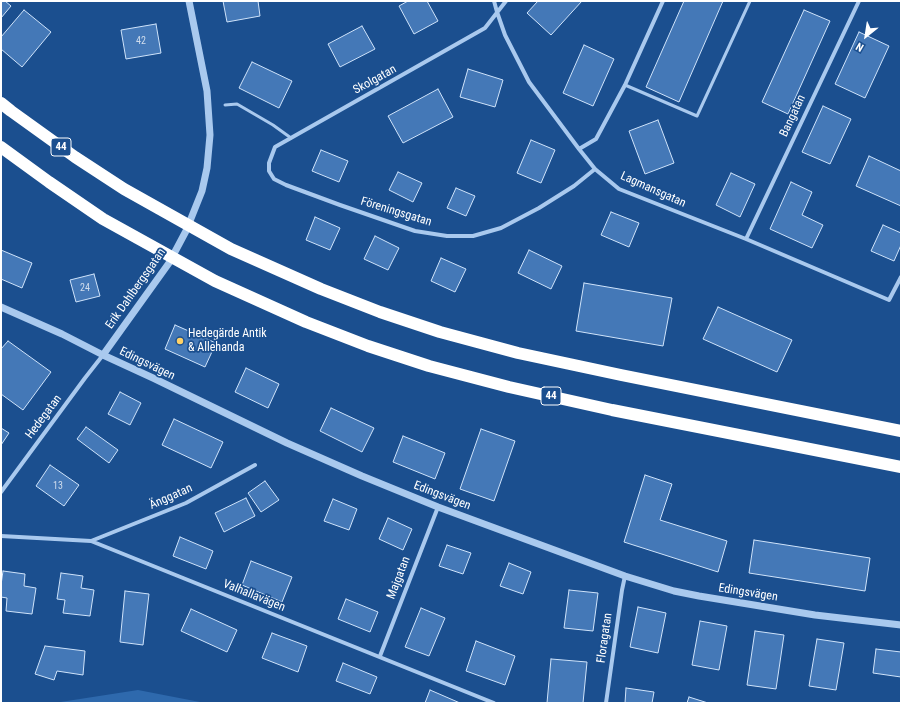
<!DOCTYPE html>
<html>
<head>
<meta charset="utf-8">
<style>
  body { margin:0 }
  #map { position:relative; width:902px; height:704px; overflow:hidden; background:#1b4f8f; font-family:"Roboto Condensed",sans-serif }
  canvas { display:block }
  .frame { position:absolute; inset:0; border:2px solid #fff; pointer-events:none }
  .north { position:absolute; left:846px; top:16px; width:40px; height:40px; -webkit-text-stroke:3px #1b4f8f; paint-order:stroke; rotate:210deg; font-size:11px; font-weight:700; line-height:16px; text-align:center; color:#fff }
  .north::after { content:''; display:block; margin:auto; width:14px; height:18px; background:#fff; clip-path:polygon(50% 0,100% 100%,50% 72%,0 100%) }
</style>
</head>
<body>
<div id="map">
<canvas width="902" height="704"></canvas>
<div class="frame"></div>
<div class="north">N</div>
</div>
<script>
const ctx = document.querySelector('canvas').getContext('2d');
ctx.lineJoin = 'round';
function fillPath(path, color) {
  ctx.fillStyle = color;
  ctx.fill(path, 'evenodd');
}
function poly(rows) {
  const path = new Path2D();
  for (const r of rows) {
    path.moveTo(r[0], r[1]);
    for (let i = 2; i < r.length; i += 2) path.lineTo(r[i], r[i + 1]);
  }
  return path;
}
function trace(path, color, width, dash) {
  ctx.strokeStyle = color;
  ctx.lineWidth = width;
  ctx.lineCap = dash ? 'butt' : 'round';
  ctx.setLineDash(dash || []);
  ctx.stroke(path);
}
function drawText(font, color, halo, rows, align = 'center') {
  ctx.font = font + ' "Roboto Condensed",sans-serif';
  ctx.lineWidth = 3.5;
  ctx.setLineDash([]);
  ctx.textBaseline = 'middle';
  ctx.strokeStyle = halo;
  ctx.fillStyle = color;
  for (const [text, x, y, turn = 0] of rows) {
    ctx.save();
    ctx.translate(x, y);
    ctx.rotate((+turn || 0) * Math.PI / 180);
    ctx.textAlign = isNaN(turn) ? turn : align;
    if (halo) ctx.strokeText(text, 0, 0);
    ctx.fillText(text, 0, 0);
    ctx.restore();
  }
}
fillPath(poly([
  [138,690,205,703,54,703]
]), '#2e69ad');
const building = poly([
  [1,1,5,1,11,6,1,18,1,1],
  [223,1,258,1,260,16,227,22,223,1],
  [408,1,427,1,438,21,414,34,399,6,408,1],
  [538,1,582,1,551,35,527,13,538,1],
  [684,1,723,1,679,102,646,87,684,1],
  [24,10,51,32,22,67,1,49,1,37,24,10],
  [804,10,830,21,788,114,762,102,804,10],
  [156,24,161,53,126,59,121,30,156,24],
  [362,26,375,49,340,67,328,44,362,26],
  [859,32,889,46,865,98,835,84,859,32],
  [584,45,614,59,593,106,563,93,584,45],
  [252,62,292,81,279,108,239,88,252,62],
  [468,69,503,80,495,107,460,97,468,69],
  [438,89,453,117,403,143,388,116,438,89],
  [823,106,851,119,830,164,802,152,823,106],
  [658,120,674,163,645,174,629,131,658,120],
  [531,140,555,150,541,183,517,173,531,140],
  [321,150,348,161,339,182,312,171,321,150],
  [869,156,901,171,901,206,856,186,869,156],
  [398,172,422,183,413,202,389,190,398,172],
  [731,173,755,184,740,217,716,205,731,173],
  [791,182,812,192,802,215,823,225,812,248,770,229,791,182],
  [456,188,475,196,466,216,447,208,456,188],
  [611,212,639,223,629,247,601,235,611,212],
  [315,217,340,228,330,250,306,240,315,217],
  [883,225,901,233,901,245,894,261,871,251,883,225],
  [375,236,399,248,388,270,364,259,375,236],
  [1,250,32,263,22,288,1,279,1,250],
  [529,250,562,266,551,289,518,273,529,250],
  [441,258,466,269,455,292,431,281,441,258],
  [94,274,100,296,76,302,70,280,94,274],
  [584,283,672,298,663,346,576,331,584,283],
  [718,307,792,340,777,372,703,339,718,307],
  [175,325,216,343,205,367,165,349,175,325],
  [8,341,51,372,23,410,1,394,1,349,8,341],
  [246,368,279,384,268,408,235,392,246,368],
  [120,392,141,403,130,425,108,414,120,392],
  [331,408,374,428,362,452,320,431,331,408],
  [174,419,223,442,211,468,162,445,174,419],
  [86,427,118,450,109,463,77,439,86,427],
  [1,428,9,433,1,445,1,428],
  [481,429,515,441,494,501,460,489,481,429],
  [403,436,445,453,435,479,393,462,403,436],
  [50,465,79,485,64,506,36,486,50,465],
  [645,475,672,484,660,520,727,541,718,572,624,542,645,475],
  [265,481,279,500,261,512,248,493,265,481],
  [246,498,255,516,224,532,215,513,246,498],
  [333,499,357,509,349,530,324,521,333,499],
  [388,518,412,529,403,550,379,539,388,518],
  [180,537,213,551,206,569,173,556,180,537],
  [754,540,870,558,865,591,749,573,754,540],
  [447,545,471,553,463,574,439,566,447,545],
  [251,561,292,577,282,602,242,585,251,561],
  [509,563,531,572,523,594,500,586,509,563],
  [3,571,25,574,24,586,36,588,32,614,6,611,7,598,1,597,1,585,3,571],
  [61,573,83,576,81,588,94,590,90,616,63,613,65,600,57,599,61,573],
  [569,590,598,593,593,631,564,628,569,590],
  [125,591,149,594,143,645,120,642,125,591],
  [346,599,378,612,370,632,338,619,346,599],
  [638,607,666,613,658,653,630,647,638,607],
  [421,608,445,618,429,656,405,647,421,608],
  [191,609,237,630,227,652,181,631,191,609],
  [700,621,727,626,719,670,692,665,700,621],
  [755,631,784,635,776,689,747,685,755,631],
  [272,633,307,646,298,672,262,658,272,633],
  [817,639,844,643,836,690,809,686,817,639],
  [476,641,515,656,505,685,466,671,476,641],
  [45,646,85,651,83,675,57,671,54,680,35,674,45,646],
  [876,649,901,652,901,677,873,673,876,649],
  [551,659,587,662,583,703,547,703,551,659],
  [343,663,377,677,370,694,336,681,343,663],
  [626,688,654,692,652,703,625,703,626,688],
  [430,690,460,703,425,703,430,690],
  [689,697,708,703,687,703,689,697]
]);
fillPath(building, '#4478b7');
trace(building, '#cfe3fa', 1);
trace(poly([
  [625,85,697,116,750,1],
  [225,105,237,104,273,125,291,138]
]), '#a9c9ee', 3);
trace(poly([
  [494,1,497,12,505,35,529,82,579,149,595,169,619,189,746,239,889,300,901,277],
  [506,1,485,28,275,147,269,163,269,171,274,179,286,185,340,205,415,231,447,236,473,236,501,228,539,208,574,186,595,169],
  [579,149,596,139,625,85,663,1],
  [746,239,859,1],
  [1,492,85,378,103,355],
  [1,536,91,541,494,703],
  [91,541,186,503,255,465],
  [380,656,438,507],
  [606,703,622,590,625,576]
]), '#a9c9ee', 4);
trace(poly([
  [1,307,62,334,103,355,153,378,287,443,362,476,438,507,625,576,674,591,699,596,815,615,901,625],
  [103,355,169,263,186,231,202,191,207,168,210,135,207,91,189,1]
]), '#a9c9ee', 7);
trace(poly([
  [1,103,11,111,75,157,124,189,231,249,321,289,380,312,440,332,518,353,621,375,901,431],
  [1,147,49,182,103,219,215,281,306,322,368,346,429,366,509,387,612,410,901,467]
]), '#fff', 12);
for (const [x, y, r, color] of [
  [180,341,4,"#ffd166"]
]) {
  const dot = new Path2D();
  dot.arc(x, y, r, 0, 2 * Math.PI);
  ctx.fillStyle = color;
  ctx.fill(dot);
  trace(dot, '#1b4f8f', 1.5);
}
drawText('10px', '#d0dded', null, [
  ["42",141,41],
  ["24",85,288],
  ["13",58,486]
]);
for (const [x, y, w] of [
  [61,147,20],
  [551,396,20]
]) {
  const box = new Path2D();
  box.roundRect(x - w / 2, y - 9, w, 18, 3);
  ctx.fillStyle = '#1b4f8f';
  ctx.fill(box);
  trace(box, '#fff', 1);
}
drawText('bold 11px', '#fff', null, [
  ["44",61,147],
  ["44",551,396]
]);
drawText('12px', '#fff', '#1b4f8f', [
  ["Skolgatan",375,80,-29],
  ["Bangatan",793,116,-65],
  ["Lagmansgatan",653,190,24],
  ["Föreningsgatan",396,212,17],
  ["Erik Dahlbergsgatan",136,289,-55],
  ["Edingsvägen",147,364,26],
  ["Hedegatan",44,417,-53],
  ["Edingsvägen",442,496,21],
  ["Änggatan",171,497,-24],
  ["Majgatan",399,578,-69],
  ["Edingsvägen",748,593,9],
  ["Valhallavägen",254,596,22],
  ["Floragatan",605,638,-82]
]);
drawText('12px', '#fff', '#1b4f8f', [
  ["Hedegärde Antik",188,334],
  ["& Allehanda",188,348]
], 'left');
</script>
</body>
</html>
